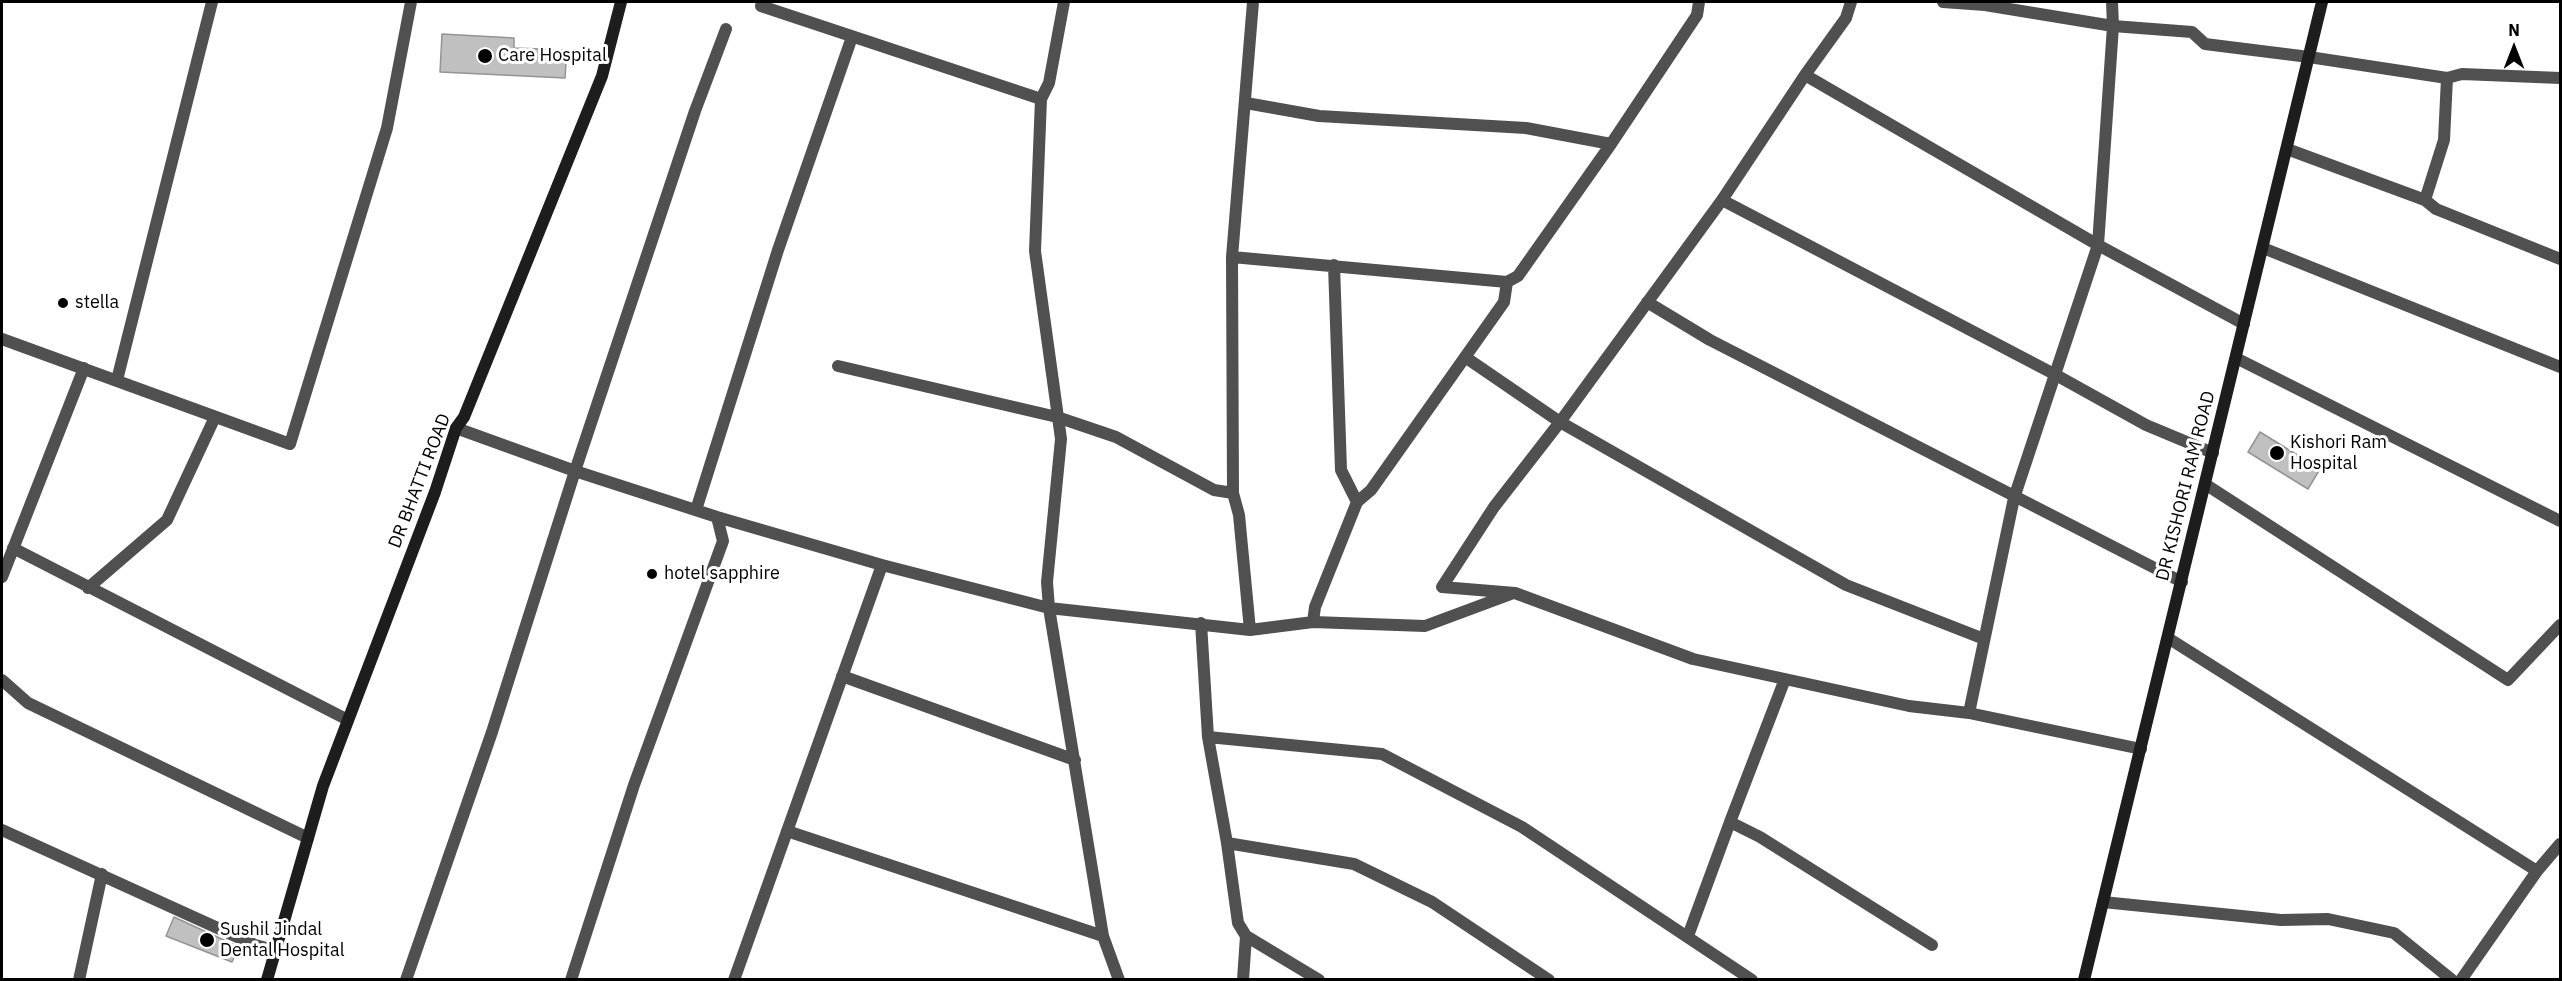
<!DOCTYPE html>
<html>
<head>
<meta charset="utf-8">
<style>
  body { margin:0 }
  #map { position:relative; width:2562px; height:981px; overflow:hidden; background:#fff; font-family:"IBM Plex Sans",sans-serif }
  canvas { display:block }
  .frame { position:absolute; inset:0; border:3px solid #000; pointer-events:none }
  .north { position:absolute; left:2484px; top:18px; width:60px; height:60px; -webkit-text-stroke:4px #fff; paint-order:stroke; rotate:0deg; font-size:16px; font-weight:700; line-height:24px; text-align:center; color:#000 }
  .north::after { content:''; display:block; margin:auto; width:21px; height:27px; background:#000; clip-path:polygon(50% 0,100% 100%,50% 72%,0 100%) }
</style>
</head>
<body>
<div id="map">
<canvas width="2562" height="981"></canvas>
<div class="frame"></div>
<div class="north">N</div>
</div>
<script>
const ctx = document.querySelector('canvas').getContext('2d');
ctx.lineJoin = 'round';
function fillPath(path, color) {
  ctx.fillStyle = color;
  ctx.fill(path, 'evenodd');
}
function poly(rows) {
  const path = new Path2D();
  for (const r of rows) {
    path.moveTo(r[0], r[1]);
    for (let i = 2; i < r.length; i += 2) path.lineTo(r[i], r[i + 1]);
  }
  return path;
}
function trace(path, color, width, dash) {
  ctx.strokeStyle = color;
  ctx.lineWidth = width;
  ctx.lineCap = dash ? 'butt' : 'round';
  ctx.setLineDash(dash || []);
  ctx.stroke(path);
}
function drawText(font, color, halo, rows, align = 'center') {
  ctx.font = font + ' "IBM Plex Sans",sans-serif';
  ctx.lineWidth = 6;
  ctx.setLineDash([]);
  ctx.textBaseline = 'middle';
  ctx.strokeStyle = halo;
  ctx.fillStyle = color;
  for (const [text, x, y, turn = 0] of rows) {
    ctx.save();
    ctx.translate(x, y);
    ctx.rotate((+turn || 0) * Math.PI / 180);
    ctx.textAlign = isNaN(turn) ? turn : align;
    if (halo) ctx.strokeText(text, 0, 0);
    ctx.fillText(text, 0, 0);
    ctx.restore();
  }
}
const building = poly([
  [442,34,514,38,514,48,567,50,565,78,440,72,442,34],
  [2260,432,2320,469,2308,489,2248,452,2260,432],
  [174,917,239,947,232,962,166,936,174,917]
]);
fillPath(building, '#c0c0c0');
trace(building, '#949494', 1.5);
trace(poly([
  [762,2,761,6,1041,99],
  [1064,2,1049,83,1041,99,1035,251,1061,439,1047,582,1049,608,1103,936,1119,980],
  [1851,2,1846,18,1805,75,2098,245,2244,324],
  [1943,2,1985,5,2113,26,2192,32,2205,44,2309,57,2447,78,2462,74,2560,78],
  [1805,75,1722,200,1560,422,1494,507,1442,587,1515,593,1693,659,1909,706,1969,713,2141,749],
  [1246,103,1319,116,1526,128,1611,144],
  [2287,149,2425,200,2436,209,2560,259],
  [1722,200,2056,375,2146,425,2213,453],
  [2425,200,2444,140,2447,78],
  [2263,248,2560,367],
  [1232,257,1507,282,1518,276,1611,144,1697,15,1699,2],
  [1334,265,1341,470,1357,502],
  [1647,302,1710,340,2182,582],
  [2,339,290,444,387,128,411,2],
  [1465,357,1560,422,1846,585,1984,639],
  [2236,358,2560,521],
  [838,366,1057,417,1116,437,1214,490,1233,493],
  [117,380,212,2],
  [456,428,575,471,717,517,882,565,1049,608,1250,630,1313,622,1425,626,1511,594],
  [2205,484,2508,680,2560,625],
  [696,510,778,250,852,37],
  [13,548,348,720],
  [2,577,84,368],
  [88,588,167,520,215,417],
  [1313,622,1315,607,1357,502,1371,490,1504,302,1507,282],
  [1201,623,1208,737,1227,843,1238,923,1246,936,1319,980],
  [1250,630,1239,515,1233,493,1232,257,1253,2],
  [2168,638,2537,871],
  [842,676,1075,760],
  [2,680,28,703,308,838],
  [1969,713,2014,498,2098,245,2113,26,2112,2],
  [1208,737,1382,754,1522,827,1752,980],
  [1730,822,1785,679],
  [2,830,255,945,275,950],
  [787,831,1103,936],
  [1227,843,1354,864,1432,902,1549,980],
  [2103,902,2281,920,2328,919,2394,933,2452,980],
  [1688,936,1730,822,1760,837,1932,945],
  [79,980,102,874],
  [406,980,492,732,575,471,695,111,726,29],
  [571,980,634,785,723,541,717,517],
  [734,980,882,565],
  [1243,980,1246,936],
  [2461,980,2537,871,2560,844]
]), '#505050', 12);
trace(poly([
  [267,980,323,786,435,492,456,428,464,417,602,76,621,2],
  [2084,980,2322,2]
]), '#1d1d1d', 12);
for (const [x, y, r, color] of [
  [485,56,8,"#000"],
  [63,303,6,"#000"],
  [2277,453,8,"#000"],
  [652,574,6,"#000"],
  [207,940,8,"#000"]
]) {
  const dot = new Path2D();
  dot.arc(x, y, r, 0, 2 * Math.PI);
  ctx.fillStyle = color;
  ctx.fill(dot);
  trace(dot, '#fff', 2);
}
drawText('18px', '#000', '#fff', [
  ["Care Hospital",498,56],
  ["stella",75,303],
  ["Kishori Ram",2290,443],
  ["Hospital",2290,464],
  ["hotel sapphire",664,574],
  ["Sushil Jindal",220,930],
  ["Dental Hospital",220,951]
], 'left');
drawText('18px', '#000', '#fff', [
  ["DR BHATTI ROAD",420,481,-69],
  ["DR KISHORI RAM ROAD",2186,486,-76]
]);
</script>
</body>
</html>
